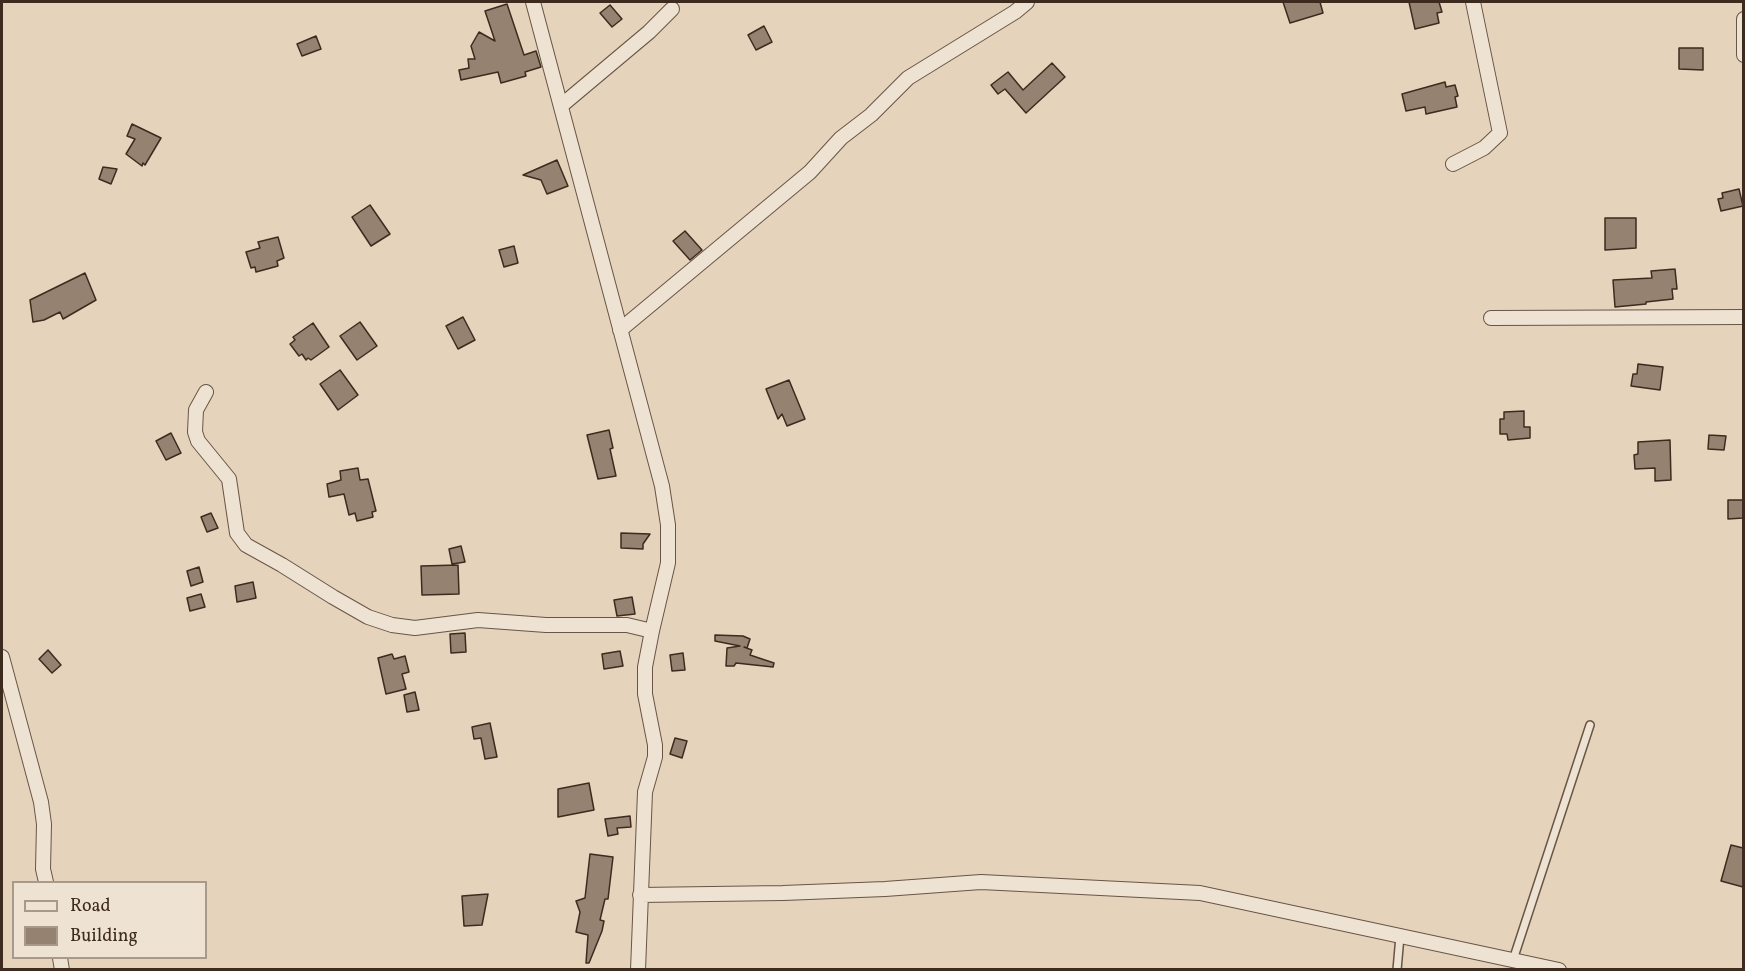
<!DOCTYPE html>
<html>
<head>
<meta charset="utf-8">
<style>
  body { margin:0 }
  #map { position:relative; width:1745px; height:971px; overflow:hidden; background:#e5d3bb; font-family:Vollkorn,serif }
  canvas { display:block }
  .frame { position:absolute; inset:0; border:3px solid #3e2b1f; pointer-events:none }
  .legend { position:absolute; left:12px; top:881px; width:195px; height:78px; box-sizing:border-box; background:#eee2d3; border:2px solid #a8998b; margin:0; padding:8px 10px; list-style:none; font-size:18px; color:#3e2b1f }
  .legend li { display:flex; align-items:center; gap:12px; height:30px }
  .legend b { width:30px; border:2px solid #a8998b }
</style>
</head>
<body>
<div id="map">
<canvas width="1745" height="971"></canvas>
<div class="frame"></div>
<ul class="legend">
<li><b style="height:8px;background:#eee2d3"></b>Road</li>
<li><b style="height:16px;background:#958270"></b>Building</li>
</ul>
</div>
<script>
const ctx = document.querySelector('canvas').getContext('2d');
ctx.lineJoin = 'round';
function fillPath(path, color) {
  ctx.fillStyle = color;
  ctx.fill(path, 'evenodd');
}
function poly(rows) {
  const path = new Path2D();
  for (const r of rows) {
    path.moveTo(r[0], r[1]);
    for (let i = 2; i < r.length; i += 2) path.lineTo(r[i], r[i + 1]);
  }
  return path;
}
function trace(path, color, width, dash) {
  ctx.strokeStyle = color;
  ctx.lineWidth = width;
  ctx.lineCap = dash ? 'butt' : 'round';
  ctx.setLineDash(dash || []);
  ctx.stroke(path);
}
const building = poly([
  [1283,2,1320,2,1323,13,1290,23,1283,2],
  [1409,2,1439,2,1442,12,1437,13,1439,23,1415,29,1409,2],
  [507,4,524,55,536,51,541,67,525,72,526,76,501,83,498,72,461,80,459,70,469,68,468,59,475,59,471,46,479,32,495,41,485,11,507,4],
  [610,5,622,19,612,27,600,13,610,5],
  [764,26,772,42,756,50,748,35,764,26],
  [316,36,321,49,302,56,297,44,316,36],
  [1679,48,1703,48,1703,70,1679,69,1679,48],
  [1052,63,1065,77,1026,113,1005,89,998,94,991,85,1008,72,1023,90,1052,63],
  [1445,82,1446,87,1455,85,1458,96,1455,97,1457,107,1426,114,1425,107,1406,111,1402,94,1445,82],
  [132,124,161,138,145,165,143,163,142,166,126,154,135,139,127,136,132,124],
  [557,160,568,186,547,194,541,180,523,175,557,160],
  [103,167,117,169,111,184,99,179,103,167],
  [1739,189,1743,206,1721,211,1718,199,1723,198,1722,193,1739,189],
  [370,205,390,234,371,246,352,217,370,205],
  [1605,218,1636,218,1636,248,1605,250,1605,218],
  [685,231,702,250,690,260,673,241,685,231],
  [278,237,284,258,277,261,278,266,256,272,255,267,251,268,246,252,260,248,258,242,278,237],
  [514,246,518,263,504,267,499,250,514,246],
  [1675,269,1677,289,1672,289,1673,299,1646,302,1646,304,1615,307,1613,280,1652,278,1651,271,1675,269],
  [85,273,96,300,63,319,60,312,44,320,33,322,30,300,85,273],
  [463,317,475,340,458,349,446,326,463,317],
  [360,322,377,346,357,360,340,336,360,322],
  [313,323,329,347,311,360,308,358,306,360,302,354,299,356,290,344,295,340,293,337,313,323],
  [1638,364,1663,367,1660,390,1631,386,1633,374,1637,374,1638,364],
  [340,370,358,395,338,410,320,384,340,370],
  [789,380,805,419,787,426,782,414,778,419,766,389,789,380],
  [1524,411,1524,427,1530,427,1530,438,1508,440,1507,434,1500,434,1500,419,1504,419,1504,412,1524,411],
  [609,430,613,448,610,449,616,476,598,479,587,435,609,430],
  [171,433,181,453,166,460,156,441,171,433],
  [1709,435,1726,436,1724,450,1708,449,1709,435],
  [1670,440,1671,480,1655,481,1655,468,1635,469,1634,455,1638,454,1638,442,1670,440],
  [358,468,360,480,368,479,376,511,372,512,373,517,357,521,355,513,349,515,344,494,329,497,327,484,341,480,340,471,358,468],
  [1728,500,1743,500,1743,518,1728,519,1728,500],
  [211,513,218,528,207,532,201,517,211,513],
  [621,533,650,534,643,544,643,549,621,548,621,533],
  [461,546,465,562,452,564,449,549,461,546],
  [458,565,459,594,422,595,421,566,458,565],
  [199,567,203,582,191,586,187,571,199,567],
  [253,582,256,598,237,602,235,586,253,582],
  [201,594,205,607,190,611,187,598,201,594],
  [632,597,635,614,617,616,614,600,632,597],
  [465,633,466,652,451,653,450,634,465,633],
  [715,635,743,636,750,639,747,648,744,647,752,650,750,655,774,663,773,667,736,663,734,666,726,666,727,648,740,646,715,641,715,635],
  [48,650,61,665,52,673,39,659,48,650],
  [620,651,623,666,604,669,602,654,620,651],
  [683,653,685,670,672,671,670,655,683,653],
  [392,654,394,659,405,656,409,672,402,674,406,689,386,694,378,658,392,654],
  [415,692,419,710,407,712,404,695,415,692],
  [490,723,497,757,485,759,481,738,474,739,472,727,490,723],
  [675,738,687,741,682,758,670,754,675,738],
  [589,783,594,810,558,817,558,789,589,783],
  [630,816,631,827,617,828,618,834,608,836,605,819,630,816],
  [1731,845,1743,848,1743,887,1721,881,1731,845],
  [590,854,613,857,608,899,605,899,600,920,604,921,602,931,589,963,586,963,588,935,576,932,580,912,576,901,585,898,590,854],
  [488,894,482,925,464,926,462,896,488,894]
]);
fillPath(building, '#958270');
trace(building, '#3e2b1f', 1.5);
const service = poly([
  [1513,960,1590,725],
  [1397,970,1400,936]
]);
const minor = poly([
  [533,2,662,486,668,525,668,563,652,631,645,667,645,694,655,745,655,757,645,792,638,970],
  [1744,19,1744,55],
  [562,105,649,32,672,9],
  [1453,164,1484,148,1500,133,1473,2],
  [1491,318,1744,317],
  [620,330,810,172,841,138,871,115,908,78,1015,12,1027,2],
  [206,392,196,410,195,432,198,441,229,479,237,533,246,545,282,565,333,597,368,617,392,625,415,628,478,620,546,625,627,625,652,631],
  [2,657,41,802,44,824,43,869,46,882],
  [640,895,783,893,885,889,981,882,1200,893,1559,970],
  [60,958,62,970]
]);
trace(service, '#685546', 10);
trace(minor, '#685546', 16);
trace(service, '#eee2d3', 7);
trace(minor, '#eee2d3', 14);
</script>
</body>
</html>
